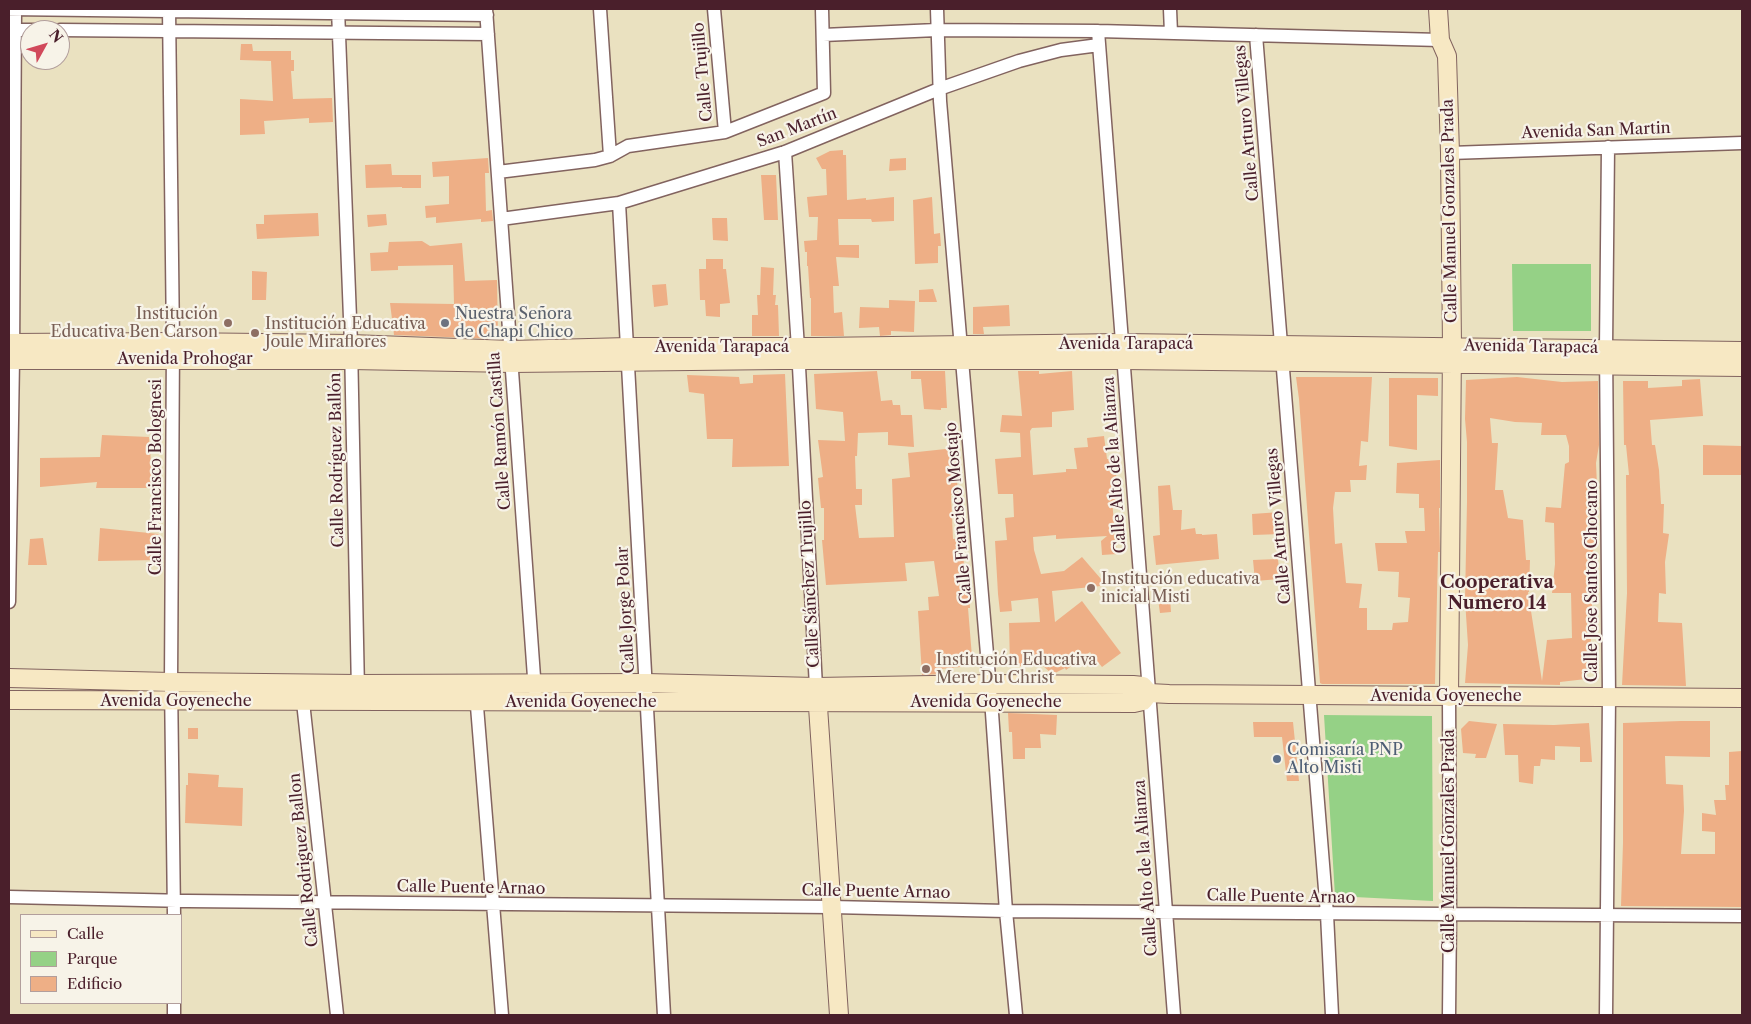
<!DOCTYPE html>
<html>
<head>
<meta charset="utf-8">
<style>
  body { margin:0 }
  #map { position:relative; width:1751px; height:1024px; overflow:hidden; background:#eae1c0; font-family:"Libre Caslon Text",serif }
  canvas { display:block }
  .frame { position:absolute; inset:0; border:10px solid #4a1f2b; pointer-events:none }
  .legend { position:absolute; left:20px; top:914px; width:162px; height:90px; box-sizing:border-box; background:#f7f3e8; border:1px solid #b29e9c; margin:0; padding:6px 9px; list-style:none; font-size:15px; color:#4a1f2b }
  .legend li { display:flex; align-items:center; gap:10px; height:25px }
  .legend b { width:25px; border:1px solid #b29e9c }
  .north { position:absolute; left:20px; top:20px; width:50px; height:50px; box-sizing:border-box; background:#f7f3e8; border:1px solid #b29e9c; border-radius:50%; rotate:51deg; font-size:14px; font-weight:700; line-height:20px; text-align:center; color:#4a1f2b }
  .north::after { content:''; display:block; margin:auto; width:18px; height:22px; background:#d1495b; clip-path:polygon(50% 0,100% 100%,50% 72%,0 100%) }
</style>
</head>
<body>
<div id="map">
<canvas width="1751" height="1024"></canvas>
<div class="frame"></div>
<ul class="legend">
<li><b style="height:6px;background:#f7e8c3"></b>Calle</li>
<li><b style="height:14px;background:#95d186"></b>Parque</li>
<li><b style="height:14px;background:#eeaf86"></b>Edificio</li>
</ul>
<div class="north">N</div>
</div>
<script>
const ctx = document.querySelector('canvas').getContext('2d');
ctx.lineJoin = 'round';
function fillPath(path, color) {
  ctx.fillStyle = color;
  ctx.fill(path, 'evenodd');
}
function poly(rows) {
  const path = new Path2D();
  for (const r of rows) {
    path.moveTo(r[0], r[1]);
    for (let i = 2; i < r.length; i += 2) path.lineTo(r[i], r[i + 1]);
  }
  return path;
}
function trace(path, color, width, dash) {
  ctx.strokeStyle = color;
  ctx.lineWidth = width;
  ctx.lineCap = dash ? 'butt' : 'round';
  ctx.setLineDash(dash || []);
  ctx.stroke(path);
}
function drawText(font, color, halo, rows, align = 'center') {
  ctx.font = font + ' "Libre Caslon Text",serif';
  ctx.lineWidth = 4.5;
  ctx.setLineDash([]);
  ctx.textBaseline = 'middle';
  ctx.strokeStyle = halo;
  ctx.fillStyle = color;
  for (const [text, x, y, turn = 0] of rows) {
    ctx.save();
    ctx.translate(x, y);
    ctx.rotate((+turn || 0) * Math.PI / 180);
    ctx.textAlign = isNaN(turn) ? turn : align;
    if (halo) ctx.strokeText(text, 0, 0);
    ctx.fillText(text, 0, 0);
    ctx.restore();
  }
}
fillPath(poly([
  [1512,264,1591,264,1591,331,1513,331],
  [1324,715,1432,716,1433,901,1335,896]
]), '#95d186');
fillPath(poly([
  [241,44,252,44,253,51,291,51,291,60,294,60,294,71,291,71,293,99,332,98,333,122,309,123,309,118,264,121,265,134,240,135,240,99,273,101,271,61,240,60],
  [843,150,843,155,846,155,847,200,866,198,866,200,894,197,894,221,872,222,871,219,838,219,839,245,859,245,859,258,836,257,839,286,833,286,834,313,842,312,844,336,811,336,811,298,810,298,808,266,807,266,807,252,805,252,804,241,817,240,818,217,809,217,807,197,827,195,826,169,822,169,816,158,830,151],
  [488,158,489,173,485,173,486,211,492,210,493,221,481,222,481,219,436,223,436,217,426,218,425,206,449,204,449,176,433,177,432,162],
  [906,158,906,170,889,171,890,159],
  [391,164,392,175,421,175,421,188,402,188,402,187,366,188,365,165],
  [761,175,776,175,778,220,764,220],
  [932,197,934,234,940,233,941,246,938,246,938,263,915,264,913,200],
  [318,213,319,236,257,239,256,224,264,224,264,215],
  [386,214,387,225,368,227,367,215],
  [712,218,727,218,728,241,713,240],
  [422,241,430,246,462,243,465,281,497,280,498,339,394,335,390,303,454,304,453,265,398,266,398,270,371,271,370,253,388,252,389,242],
  [706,259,723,259,723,269,726,269,730,303,720,304,720,317,706,316,705,300,700,300,699,269,706,269],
  [761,267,774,268,773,295,776,295,775,305,778,305,779,336,752,336,752,315,758,315,757,295,760,295],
  [252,271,267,272,266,300,252,300],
  [666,284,668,305,654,307,652,285],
  [933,289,937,302,919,302,919,290],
  [889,300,915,301,914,332,891,331,891,335,880,336,879,327,859,328,860,307,889,308],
  [1009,305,1010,326,983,327,984,334,973,334,973,307],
  [877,371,881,401,892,400,893,405,900,405,901,415,912,415,914,447,888,445,888,432,858,433,857,456,855,456,856,489,862,489,862,505,855,505,859,538,894,537,892,479,910,477,908,453,955,448,958,495,951,495,953,539,962,538,965,579,969,593,970,608,968,608,972,657,970,658,971,666,940,669,941,674,922,675,918,611,929,610,928,597,939,596,934,561,905,563,907,581,826,585,822,540,824,540,824,508,821,508,818,478,823,477,818,440,845,441,843,412,816,409,814,374],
  [911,371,945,371,947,408,941,408,941,410,924,409,921,379,911,379],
  [1018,371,1039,371,1039,374,1072,371,1074,410,1052,412,1052,427,1032,428,1030,431,1033,475,1066,472,1066,469,1077,469,1074,448,1088,447,1087,438,1104,436,1107,459,1110,459,1111,472,1116,472,1118,501,1112,501,1117,554,1102,555,1101,541,1107,536,1056,539,1056,535,1033,537,1034,550,1041,574,1064,571,1082,557,1101,579,1101,586,1052,591,1055,622,1082,601,1121,653,1102,667,1090,652,1066,670,1065,668,1055,673,1050,672,1043,666,1010,666,1009,623,1040,622,1038,598,1011,601,1012,611,1000,612,998,594,995,541,1007,540,1005,518,1014,517,1013,494,998,494,995,459,1021,457,1020,433,1000,432,1002,415,1022,416],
  [785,374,789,466,732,467,733,439,707,439,704,394,689,392,687,375,739,377,740,384,753,383,753,375],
  [1296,377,1372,377,1368,442,1361,441,1359,466,1367,465,1366,480,1350,480,1351,492,1335,492,1333,508,1335,544,1342,543,1346,583,1362,584,1359,608,1367,608,1367,630,1392,630,1393,623,1408,622,1410,598,1398,597,1399,572,1378,571,1375,543,1407,543,1405,531,1425,531,1424,508,1419,508,1419,494,1396,493,1397,463,1440,460,1440,508,1439,508,1440,552,1438,552,1435,684,1322,684,1320,683,1299,399],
  [1517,377,1562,382,1598,381,1599,445,1596,463,1598,508,1594,524,1595,535,1592,563,1592,622,1595,622,1597,639,1591,639,1589,664,1586,679,1560,682,1560,685,1465,683,1468,645,1465,600,1467,502,1467,442,1465,419,1466,380],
  [1490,418,1515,422,1542,423,1541,435,1566,435,1569,446,1569,462,1565,464,1561,508,1546,507,1545,522,1554,523,1555,564,1552,593,1571,593,1572,638,1547,640,1542,681,1528,592,1529,592,1530,560,1526,560,1523,520,1508,518,1503,490,1495,490,1498,443,1492,443],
  [1389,378,1438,378,1438,396,1417,395,1417,450,1389,446],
  [1700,379,1703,416,1650,420,1652,445,1655,445,1659,470,1661,504,1664,504,1663,533,1669,534,1665,562,1666,594,1659,593,1658,622,1682,623,1686,686,1622,685,1627,593,1626,475,1629,475,1626,445,1624,445,1623,381,1648,381,1648,388,1682,386,1682,380],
  [102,435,149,437,153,488,96,488,97,482,40,487,40,458,100,457],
  [1703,445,1742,446,1742,475,1703,475],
  [1170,485,1173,510,1182,510,1181,530,1195,528,1196,534,1202,534,1202,535,1217,534,1219,559,1156,565,1153,536,1160,535,1158,486],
  [1280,512,1281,534,1253,535,1252,514],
  [100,528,159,534,159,560,98,561],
  [43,538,47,565,28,565,30,539],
  [1278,559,1280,579,1255,581,1253,560],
  [1170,597,1171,612,1160,613,1158,599],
  [1008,713,1057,715,1056,735,1040,734,1041,748,1025,748,1025,759,1013,759,1012,732,1009,732],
  [1469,721,1497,724,1486,758,1475,758,1476,754,1463,753,1461,729],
  [1681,721,1710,721,1710,757,1665,756,1666,784,1683,785,1684,811,1681,854,1715,854,1715,832,1702,831,1702,813,1716,815,1714,800,1726,800,1725,785,1729,785,1729,752,1742,751,1742,907,1621,906,1623,843,1623,723],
  [1253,722,1293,722,1299,781,1287,781,1282,737,1254,737],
  [1589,723,1592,762,1580,762,1580,747,1555,746,1555,760,1541,759,1540,766,1534,766,1533,784,1519,782,1518,755,1505,755,1503,724,1554,725],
  [188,728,198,728,198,739,188,739],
  [188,773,219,775,218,787,243,788,242,826,185,823,186,785,188,785]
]), '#eeaf86');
const street = poly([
  [9,9,487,15],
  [169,9,173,342,171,682,174,915],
  [338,9,351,344,358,691],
  [486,9,535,691],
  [600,9,610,156],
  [714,9,725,132],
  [937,9,940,101,992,713,1006,911,1016,1015],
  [1170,9,1171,33],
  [9,30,40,30],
  [60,30,488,34],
  [1098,31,1174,1015],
  [823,35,937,30,1098,31,1440,40],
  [1256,35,1327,914,1332,1015],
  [785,152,798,348,816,687],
  [1450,153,1742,143],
  [498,172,595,160,610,156,628,146,725,132,824,93,822,9],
  [619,203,664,1015],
  [501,219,619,203,785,152,939,89,1019,61,1061,50,1099,45],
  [9,602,13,360,15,9],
  [476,694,502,1015],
  [303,702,337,1015],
  [9,897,188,901,832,907,1006,911,1742,916],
  [174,1003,174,1015],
  [1449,1015,1450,914,1449,697],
  [1606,1015,1609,697,1606,348,1608,147]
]);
const secondary = poly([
  [1438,9,1440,40,1447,56,1450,153,1452,346,1449,697],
  [9,343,173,342,351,344,511,350,628,347,815,347,1122,343,1742,351],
  [9,360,351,360,512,363,781,360,1123,360,1742,367],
  [9,678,171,682,357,684,646,683,816,687,990,684,1133,685,1143,686,1149,693,1169,694,1742,698],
  [817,692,839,1015],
  [9,700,1134,703,1143,701,1149,693]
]);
trace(street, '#82635f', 15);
trace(secondary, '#82635f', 20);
trace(street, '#fff', 12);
trace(secondary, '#f7e8c3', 18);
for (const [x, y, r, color] of [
  [228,323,5,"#8d6e63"],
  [445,323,5,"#6b7280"],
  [255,333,5,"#8d6e63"],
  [1091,588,5,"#8d6e63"],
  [926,669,5,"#8d6e63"],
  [1277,759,5,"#5c6f8a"]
]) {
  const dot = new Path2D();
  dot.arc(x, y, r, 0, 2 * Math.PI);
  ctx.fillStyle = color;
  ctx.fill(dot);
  trace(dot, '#f7f3e8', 2);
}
drawText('16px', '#4a1f2b', '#f7f3e8', [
  ["Calle Trujillo",703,72,-95],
  ["Calle Arturo Villegas",1247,123,-95],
  ["San Martín",797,128,-21],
  ["Avenida San Martin",1596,131,-2],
  ["Calle Manuel Gonzales Prada",1450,211,-91],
  ["Avenida Tarapacá",1126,344],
  ["Avenida Tarapacá",722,347],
  ["Avenida Tarapacá",1531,347,1],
  ["Avenida Prohogar",185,359],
  ["Calle Ramón Castilla",500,431,-94],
  ["Calle Rodríguez Ballón",337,460,-91],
  ["Calle Alto de la Alianza",1115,465,-94],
  ["Calle Francisco Bolognesi",156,477,-90],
  ["Calle Francisco Mostajo",959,513,-95],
  ["Calle Arturo Villegas",1279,526,-95],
  ["Calle Jose Santos Chocano",1592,581,-90],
  ["Calle Sánchez Trujillo",810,584,-93],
  ["Calle Jorge Polar",626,610,-93],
  ["Avenida Goyeneche",1446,696],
  ["Avenida Goyeneche",176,701],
  ["Avenida Goyeneche",581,702],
  ["Avenida Goyeneche",986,702],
  ["Calle Manuel Gonzales Prada",1449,841,-90],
  ["Calle Rodriguez Ballon",304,860,-96],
  ["Calle Alto de la Alianza",1146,868,-94],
  ["Calle Puente Arnao",471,888,1],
  ["Calle Puente Arnao",876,892,1],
  ["Calle Puente Arnao",1281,897,1]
]);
drawText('16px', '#785e54', '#f7f3e8', [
  ["Institución",218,314,"right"],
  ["Educativa Ben Carson",218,332,"right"],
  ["Institución Educativa",265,324],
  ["Joule Miraflores",265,342],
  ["Institución educativa",1101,579],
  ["inicial Misti",1101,597],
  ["Institución Educativa",936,660],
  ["Mere Du Christ",936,678]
], 'left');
drawText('16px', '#5b616d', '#f7f3e8', [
  ["Nuestra Señora",455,314],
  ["de Chapi Chico",455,332]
], 'left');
drawText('16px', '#4e5e75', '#f7f3e8', [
  ["Comisaría PNP",1287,750],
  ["Alto Misti",1287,768]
], 'left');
drawText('bold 18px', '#4a1f2b', '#f7f3e8', [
  ["Cooperativa",1497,583],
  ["Numero 14",1497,604]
]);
</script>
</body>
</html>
